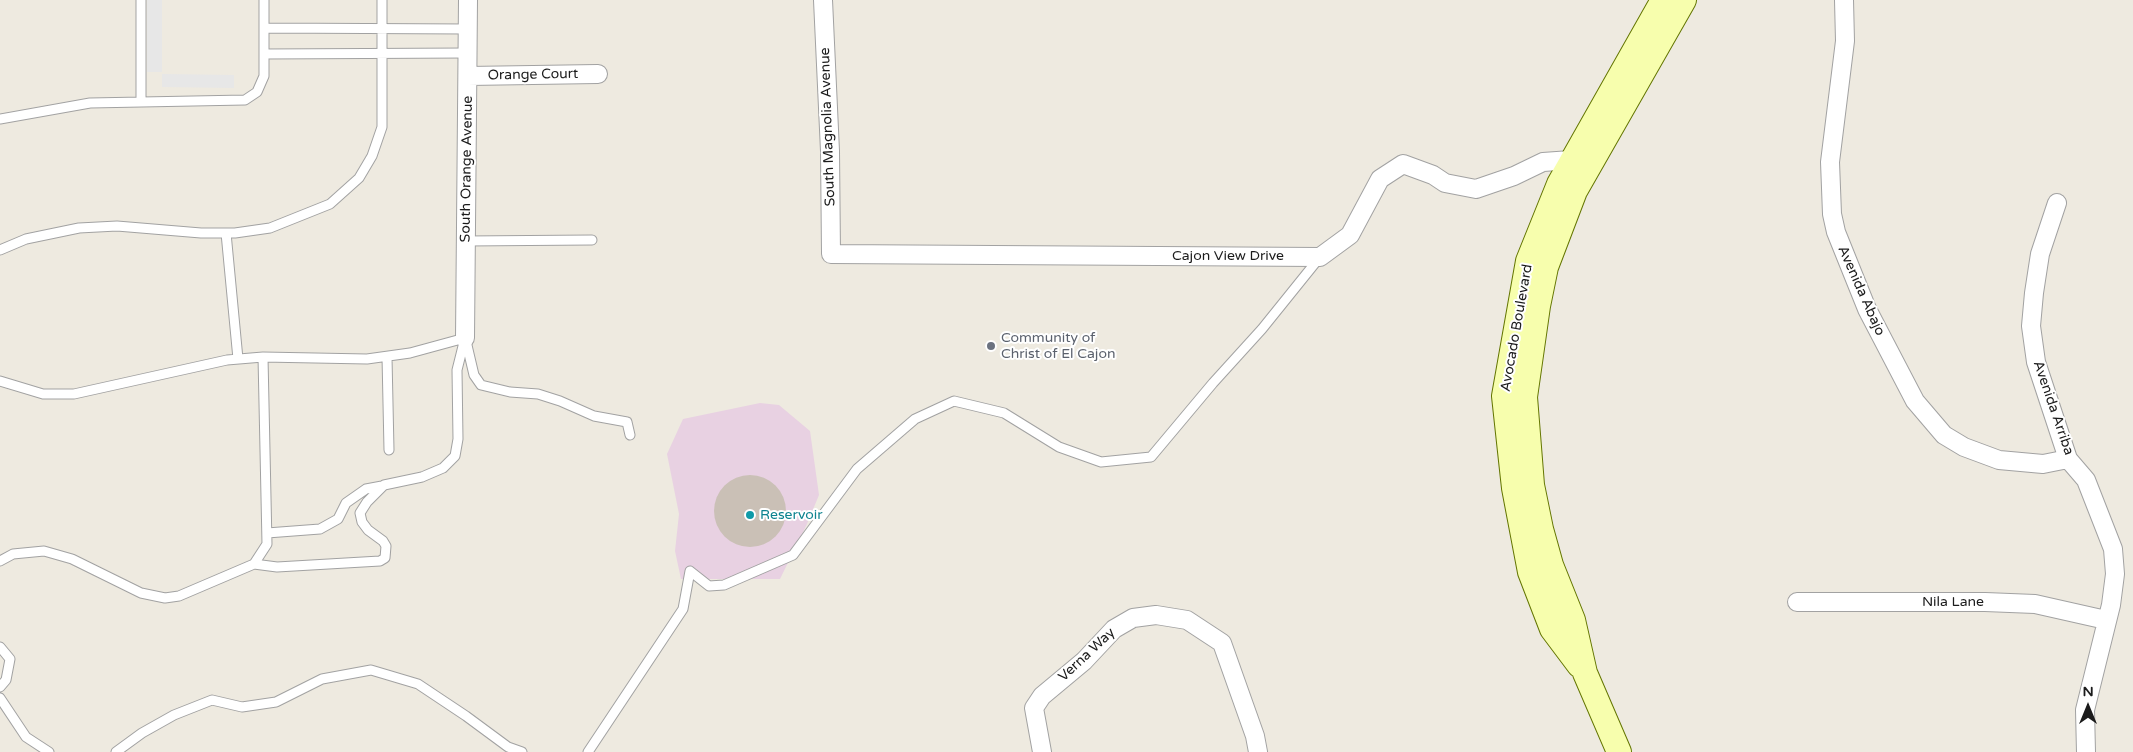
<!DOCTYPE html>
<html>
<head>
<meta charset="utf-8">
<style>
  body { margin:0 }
  #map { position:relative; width:2133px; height:752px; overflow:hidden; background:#eeeae0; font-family:"Varela Round",sans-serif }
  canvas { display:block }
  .north { position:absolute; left:2063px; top:682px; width:50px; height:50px; -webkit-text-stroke:4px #fff; paint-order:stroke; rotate:0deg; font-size:14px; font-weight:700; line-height:20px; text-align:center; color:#1b1b1b }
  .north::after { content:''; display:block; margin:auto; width:18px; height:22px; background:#1b1b1b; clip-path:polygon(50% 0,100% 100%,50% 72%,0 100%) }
</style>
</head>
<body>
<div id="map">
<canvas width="2133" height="752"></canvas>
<div class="north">N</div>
</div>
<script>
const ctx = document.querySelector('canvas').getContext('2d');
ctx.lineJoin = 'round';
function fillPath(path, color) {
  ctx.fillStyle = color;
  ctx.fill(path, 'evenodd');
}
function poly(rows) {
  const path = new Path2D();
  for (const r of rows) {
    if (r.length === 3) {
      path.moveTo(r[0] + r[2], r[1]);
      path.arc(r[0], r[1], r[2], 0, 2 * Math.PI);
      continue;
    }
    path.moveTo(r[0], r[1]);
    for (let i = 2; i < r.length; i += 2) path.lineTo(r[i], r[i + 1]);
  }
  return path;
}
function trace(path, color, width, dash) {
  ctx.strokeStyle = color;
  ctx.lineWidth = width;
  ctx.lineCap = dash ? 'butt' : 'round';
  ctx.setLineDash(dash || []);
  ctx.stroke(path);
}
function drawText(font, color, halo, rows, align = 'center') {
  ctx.font = font + ' "Varela Round",sans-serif';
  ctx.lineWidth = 4;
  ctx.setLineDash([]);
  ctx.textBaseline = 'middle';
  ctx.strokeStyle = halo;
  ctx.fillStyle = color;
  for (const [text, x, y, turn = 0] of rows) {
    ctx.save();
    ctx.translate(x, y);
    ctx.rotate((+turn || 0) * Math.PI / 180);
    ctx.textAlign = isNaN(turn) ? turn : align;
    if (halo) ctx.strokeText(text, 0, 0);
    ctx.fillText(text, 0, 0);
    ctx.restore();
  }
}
fillPath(poly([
  [760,403,779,405,810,431,819,495,807,524,780,579,681,579,675,551,679,514,667,454,683,419]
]), '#e8d1e2');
fillPath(poly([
  [147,0,162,0,162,72,147,72],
  [162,74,234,75,234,88,162,87]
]), '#e7e7e7');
fillPath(poly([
  [750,511,36]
]), '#cac0b6');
const lane = poly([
  [141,0,141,102],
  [264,28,468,29],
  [264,54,468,53],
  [0,119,90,103,245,100,257,92,264,76,264,0],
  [226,233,238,359],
  [466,241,592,240],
  [0,250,26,239,79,228,117,226,201,233,235,233,270,228,330,204,359,178,372,156,382,127,382,0],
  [466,341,474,375,481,385,510,392,538,394,560,401,594,416,627,422,630,435],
  [387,357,389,450],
  [0,381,43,394,74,394,227,360,263,357,367,359,410,353,465,338],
  [267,533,320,529,338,519,346,503,366,489,382,486],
  [0,561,13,554,44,551,72,559,141,593,165,598,179,596,254,564,267,544,263,357],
  [254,564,277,567,380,561,385,558,386,546,383,541,368,530,362,522,360,513,367,502,384,485,422,477,443,468,455,456,458,439,457,370,465,338],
  [0,647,10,659,6,680,0,687],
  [0,698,26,737,49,752],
  [116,752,142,733,174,715,212,700,242,707,276,702,322,679,371,670,418,684,466,716,508,747,522,752],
  [588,752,683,609,690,571,709,586,724,585,793,555,857,469,915,419,954,401,1004,413,1059,447,1101,462,1151,457,1213,383,1262,329,1320,257]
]);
const street = poly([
  [823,0,830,151,831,254,1320,257,1350,235,1380,179,1403,164,1433,175,1445,183,1476,189,1514,176,1543,162,1571,160],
  [1844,0,1845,41,1830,162,1832,214,1836,232,1867,309,1915,401,1944,435,1964,447,1999,460,2043,464,2068,459],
  [468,76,598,74],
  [2057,203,2040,254,2034,293,2031,326,2036,362,2068,459,2086,480,2113,549,2115,574,2111,605,2085,710,2086,752],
  [465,338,468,0],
  [1797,602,1985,602,2035,604,2106,620],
  [1042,752,1034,708,1042,696,1084,661,1114,629,1133,618,1156,615,1187,620,1222,643,1255,736,1258,752]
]);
const secondary = poly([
  [1579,665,1552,629,1530,572,1514,488,1504,396,1528,261,1559,184,1663,0],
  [1619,752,1585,673,1573,620,1551,565,1541,529,1532,485,1525,397,1538,306,1546,267,1575,191,1684,0]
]);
trace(lane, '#a2a2a2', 11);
trace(street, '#a2a2a2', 20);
trace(secondary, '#637500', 26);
trace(lane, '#fff', 9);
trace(street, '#fff', 18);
trace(secondary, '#f7fead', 24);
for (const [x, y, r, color] of [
  [991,346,5,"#6b7280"],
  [750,515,5,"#0f9aa8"]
]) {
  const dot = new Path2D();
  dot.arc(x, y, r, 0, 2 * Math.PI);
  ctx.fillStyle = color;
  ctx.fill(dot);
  trace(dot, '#fff', 2);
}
drawText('14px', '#1b1b1b', '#fff', [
  ["Orange Court",533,75,-1],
  ["South Magnolia Avenue",828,127,-92],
  ["South Orange Avenue",467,169,-89],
  ["Cajon View Drive",1228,256],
  ["Avenida Abajo",1861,291,66],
  ["Avocado Boulevard",1517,328,-80],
  ["Avenida Arriba",2053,408,71],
  ["Nila Lane",1953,602],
  ["Verna Way",1087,655,-43]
]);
drawText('14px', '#5b616d', '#fff', [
  ["Community of",1001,338],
  ["Christ of El Cajon",1001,354]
], 'left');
drawText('14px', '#0d838f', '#fff', [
  ["Reservoir",760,515]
], 'left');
</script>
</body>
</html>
